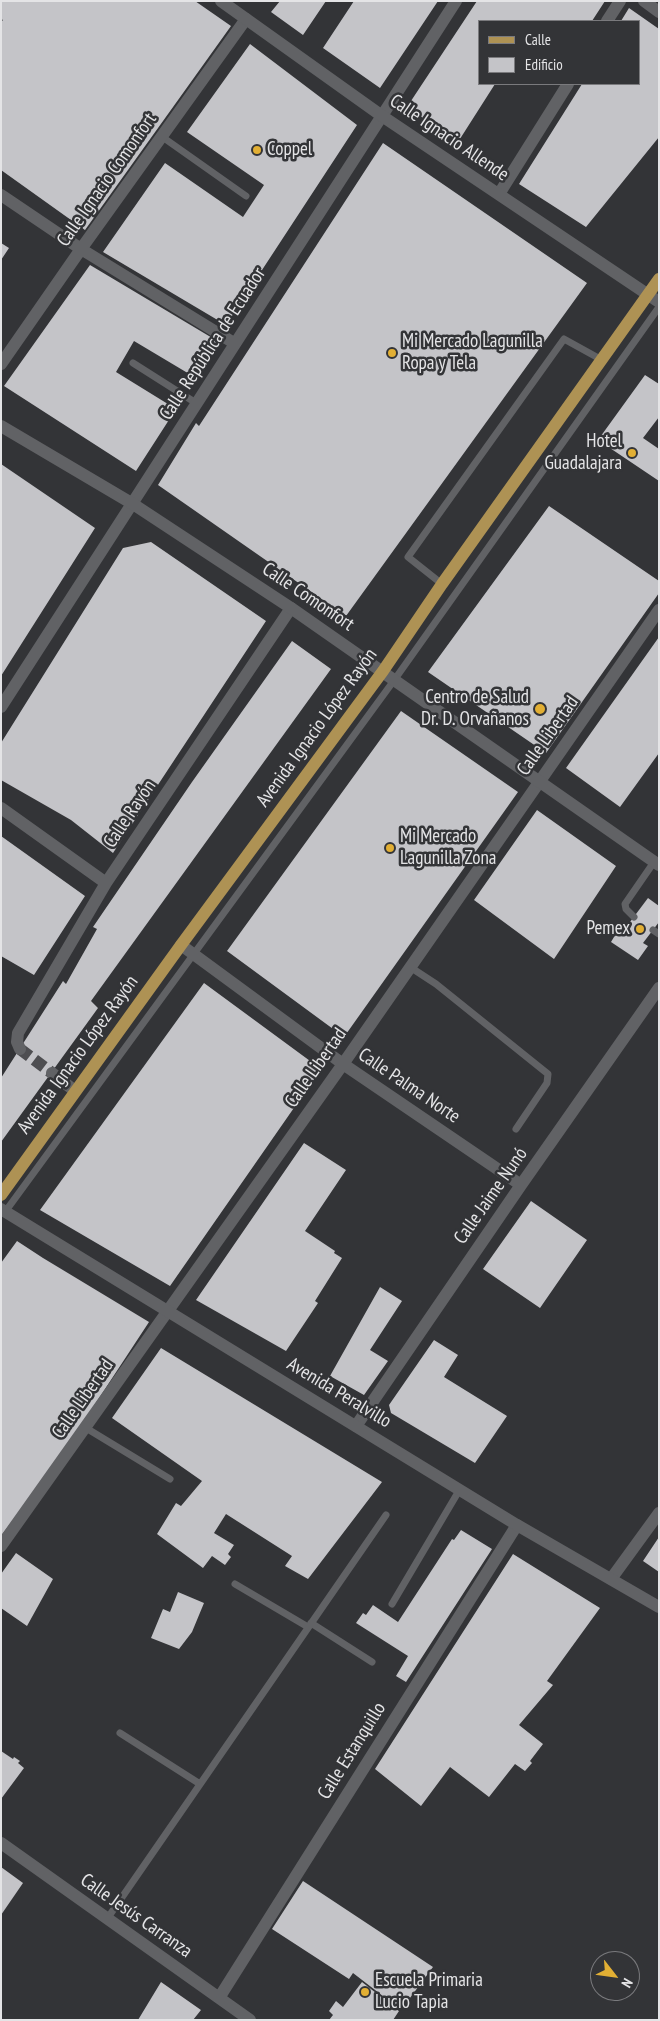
<!DOCTYPE html>
<html>
<head>
<meta charset="utf-8">
<style>
  body { margin:0 }
  #map { position:relative; width:660px; height:2021px; overflow:hidden; background:#333437; font-family:"PT Sans Narrow",sans-serif }
  canvas { display:block }
  .frame { position:absolute; inset:0; border:2px solid #e4e4e6; pointer-events:none }
  .legend { position:absolute; left:478px; top:20px; width:162px; height:65px; box-sizing:border-box; background:#333437; border:1px solid #7a7a7d; margin:0; padding:6px 9px; list-style:none; font-size:15px; color:#e4e4e6 }
  .legend li { display:flex; align-items:center; gap:10px; height:25px }
  .legend b { width:25px; border:1px solid #7a7a7d }
  .north { position:absolute; left:590px; top:1951px; width:50px; height:50px; box-sizing:border-box; background:#333437; border:1px solid #7a7a7d; border-radius:50%; rotate:120deg; font-size:14px; font-weight:700; line-height:20px; text-align:center; color:#e4e4e6 }
  .north::after { content:''; display:block; margin:auto; width:18px; height:22px; background:#e2af34; clip-path:polygon(50% 0,100% 100%,50% 72%,0 100%) }
</style>
</head>
<body>
<div id="map">
<canvas width="660" height="2021"></canvas>
<div class="frame"></div>
<ul class="legend">
<li><b style="height:6px;background:#ae9254"></b>Calle</li>
<li><b style="height:14px;background:#c4c4c8"></b>Edificio</li>
</ul>
<div class="north">N</div>
</div>
<script>
const ctx = document.querySelector('canvas').getContext('2d');
ctx.lineJoin = 'round';
function fillPath(path, color) {
  ctx.fillStyle = color;
  ctx.fill(path, 'evenodd');
}
function poly(rows) {
  const path = new Path2D();
  for (const r of rows) {
    path.moveTo(r[0], r[1]);
    for (let i = 2; i < r.length; i += 2) path.lineTo(r[i], r[i + 1]);
  }
  return path;
}
function trace(path, color, width, dash) {
  ctx.strokeStyle = color;
  ctx.lineWidth = width;
  ctx.lineCap = dash ? 'butt' : 'round';
  ctx.setLineDash(dash || []);
  ctx.stroke(path);
}
function drawText(font, color, halo, rows, align = 'center') {
  ctx.font = font + ' "PT Sans Narrow",sans-serif';
  ctx.lineWidth = 5;
  ctx.setLineDash([]);
  ctx.textBaseline = 'middle';
  ctx.strokeStyle = halo;
  ctx.fillStyle = color;
  for (const [text, x, y, turn = 0] of rows) {
    ctx.save();
    ctx.translate(x, y);
    ctx.rotate((+turn || 0) * Math.PI / 180);
    ctx.textAlign = isNaN(turn) ? turn : align;
    if (halo) ctx.strokeText(text, 0, 0);
    ctx.fillText(text, 0, 0);
    ctx.restore();
  }
}
fillPath(poly([
  [1,1,195,1,231,26,85,230,1,170,1,22,3,20,1,19],
  [280,1,326,1,303,35,271,12],
  [354,1,438,1,380,88,323,48],
  [477,1,605,1,592,21,479,21,479,84,495,84,458,142,407,107],
  [629,8,659,29,659,137,586,227,519,184,582,84,639,84,639,21,621,21],
  [250,44,357,125,226,325,103,252,165,163,243,217,264,185,187,132],
  [383,143,587,283,346,616,158,485,196,423,199,426],
  [1,243,9,248,1,260],
  [90,265,219,342,196,378,134,341,116,372,176,409,136,471,4,386],
  [645,375,659,384,659,417,643,438,659,449,659,481,598,440],
  [1,464,95,528,1,676],
  [549,506,659,581,659,593,546,753,428,672],
  [151,542,266,621,113,853,71,820,1,780,1,743,123,548],
  [659,637,659,753,620,807,566,768],
  [292,641,331,669,91,1001,98,1008,1,1142,1,1078,63,981,66,984,97,929,93,927,192,782],
  [401,711,518,792,344,1037,227,951],
  [537,810,616,866,554,959,474,900],
  [1,836,85,896,34,975,1,956],
  [648,898,659,906,659,922,643,943,648,946,638,960,611,942,620,927,624,930],
  [204,983,321,1069,170,1286,40,1210],
  [304,1143,346,1170,305,1231,335,1251,334,1253,342,1258,315,1301,318,1303,286,1351,196,1300],
  [531,1201,587,1240,540,1308,483,1269],
  [17,1241,43,1258,149,1322,61,1456,1,1536,1,1263],
  [380,1287,402,1301,370,1350,388,1361,364,1395,330,1376],
  [434,1340,458,1355,444,1377,507,1416,475,1463,391,1413,389,1405],
  [161,1348,382,1482,308,1579,285,1566,292,1556,226,1514,214,1533,234,1545,228,1554,231,1557,225,1565,212,1556,203,1568,157,1534,176,1503,181,1506,202,1481,112,1418],
  [461,1530,492,1549,406,1682,396,1676,408,1656,356,1623,363,1613,366,1615,373,1605,398,1622,452,1539,454,1540],
  [659,1537,659,1572,643,1561],
  [16,1553,53,1579,27,1626,1,1608,1,1574],
  [513,1554,600,1608,547,1681,553,1685,519,1725,543,1744,530,1761,532,1763,525,1771,515,1764,489,1797,450,1767,421,1806,375,1769],
  [178,1592,204,1603,192,1632,179,1649,151,1638,163,1609,170,1612],
  [1,1751,13,1759,14,1757,20,1761,18,1763,24,1768,1,1799],
  [1,1867,23,1883,1,1915],
  [303,1881,433,1967,401,2010,353,1973,349,1979,272,1929],
  [161,1982,201,2010,193,2020,138,2020],
  [362,1982,399,2011,393,2020,329,2020,333,2015,329,2011,336,2001,343,2007]
]), '#c4c4c8');
trace(poly([
  [20,1049,52,1073]
]), '#4e4e51', 12, [12, 6]);
trace(poly([
  [161,136,246,196],
  [133,363,196,403],
  [442,584,408,557,564,339,602,360],
  [634,917,626,909,625,904,654,862],
  [653,930,659,934],
  [410,967,436,984,548,1074,547,1083,516,1129],
  [5,1212,395,679,659,307],
  [86,1428,170,1479],
  [235,1584,308,1627],
  [392,1604,460,1489],
  [311,1623,372,1662],
  [120,1733,200,1784],
  [107,1919,386,1515]
]), '#616265', 7);
trace(poly([
  [644,1,659,12],
  [607,21,620,1],
  [499,194,568,84],
  [1,195,81,249,234,343],
  [1,364,81,249,246,19],
  [1,707,456,1],
  [1,808,106,883],
  [181,945,343,1064,521,1185],
  [20,1049,17,1042,18,1033,106,883,291,608],
  [52,1073,75,1091],
  [356,1426,521,1185,659,988],
  [1,1546,343,1064,659,610],
  [611,1579,659,1513],
  [1,1843,250,2020],
  [219,1998,517,1525]
]), '#616265', 12);
trace(poly([
  [221,1,382,116,659,302],
  [1,426,133,504,291,608,659,865],
  [1,1209,517,1525,659,1607]
]), '#616265', 12);
trace(poly([
  [1,1195,181,945,383,671,442,584,659,279]
]), '#ae9254', 12);
for (const [x, y, r, color] of [
  [257,150,5,"#e2af34"],
  [392,353,5,"#e2af34"],
  [632,453,5,"#e2af34"],
  [540,709,6,"#e2af34"],
  [390,848,5,"#e2af34"],
  [640,929,5,"#e2af34"],
  [365,1992,5,"#e2af34"]
]) {
  const dot = new Path2D();
  dot.arc(x, y, r, 0, 2 * Math.PI);
  ctx.fillStyle = color;
  ctx.fill(dot);
  trace(dot, '#333437', 2);
}
drawText('19px', '#e4e4e6', '#333437', [
  ["Calle Ignacio Allende",449,138,34],
  ["Calle Ignacio Comonfort",107,180,-55],
  ["Calle República de Ecuador",213,344,-57],
  ["Calle Comonfort",308,597,34],
  ["Avenida Ignacio López Rayón",317,728,-54],
  ["Calle Libertad",548,736,-55],
  ["Calle Rayón",130,814,-56],
  ["Avenida Ignacio López Rayón",78,1055,-54],
  ["Calle Libertad",316,1068,-55],
  ["Calle Palma Norte",409,1086,34],
  ["Calle Jaime Nunó",491,1196,-55],
  ["Avenida Peralvillo",339,1393,31],
  ["Calle Libertad",83,1399,-55],
  ["Calle Estanquillo",352,1751,-58],
  ["Calle Jesús Carranza",136,1916,35]
]);
drawText('19px', '#e4e4e6', '#333437', [
  ["Coppel",267,150],
  ["Mi Mercado Lagunilla",402,342],
  ["Ropa y Tela",402,364],
  ["Hotel",622,442,"right"],
  ["Guadalajara",622,464,"right"],
  ["Centro de Salud",529,698,"right"],
  ["Dr. D. Orvañanos",529,720,"right"],
  ["Mi Mercado",400,837],
  ["Lagunilla Zona",400,859],
  ["Pemex",630,929,"right"],
  ["Escuela Primaria",375,1981],
  ["Lucio Tapia",375,2003]
], 'left');
</script>
</body>
</html>
